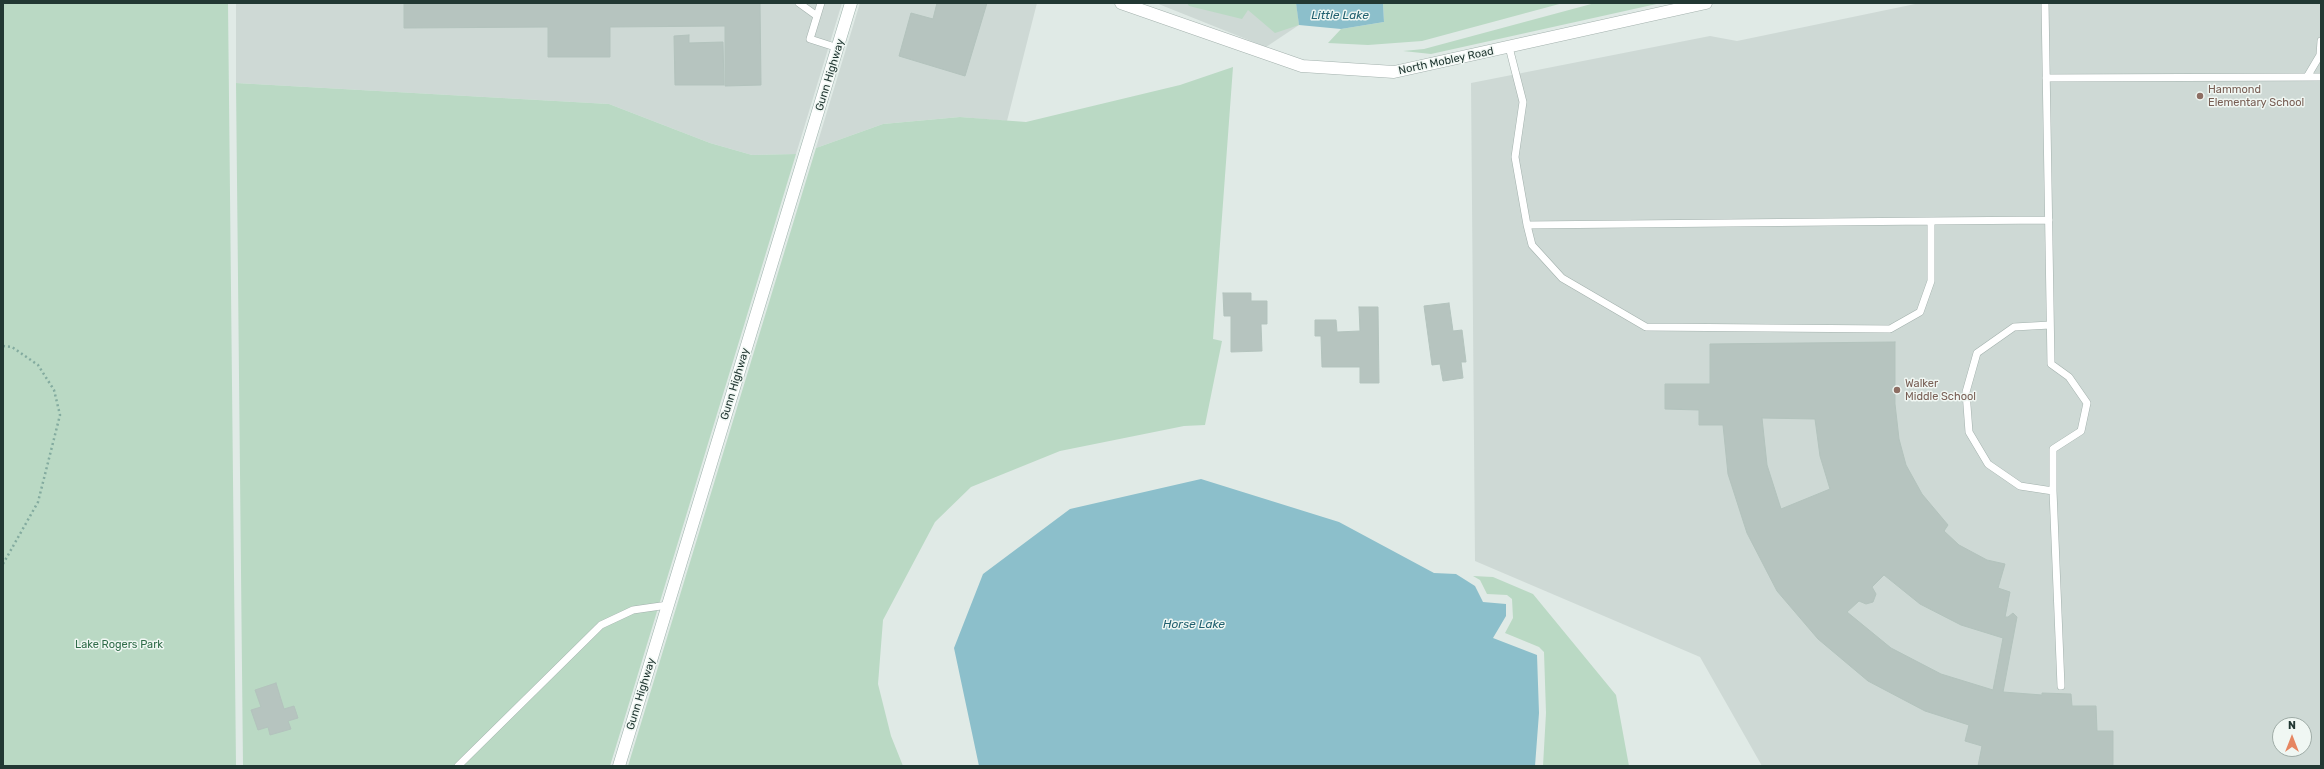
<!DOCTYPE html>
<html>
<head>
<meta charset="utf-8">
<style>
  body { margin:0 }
  #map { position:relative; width:2324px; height:769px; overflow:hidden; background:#e0eae6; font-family:Rubik,sans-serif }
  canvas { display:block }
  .frame { position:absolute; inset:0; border:4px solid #223833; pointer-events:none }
  .north { position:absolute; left:2272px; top:717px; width:40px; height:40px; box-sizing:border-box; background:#f0f7f3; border:1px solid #9eaba6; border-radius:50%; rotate:0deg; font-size:11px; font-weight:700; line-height:16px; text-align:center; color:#223833 }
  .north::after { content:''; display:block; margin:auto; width:14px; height:18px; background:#e68661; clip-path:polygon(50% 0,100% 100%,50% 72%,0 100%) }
</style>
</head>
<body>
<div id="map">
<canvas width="2324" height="769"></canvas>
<div class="frame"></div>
<div class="north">N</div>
</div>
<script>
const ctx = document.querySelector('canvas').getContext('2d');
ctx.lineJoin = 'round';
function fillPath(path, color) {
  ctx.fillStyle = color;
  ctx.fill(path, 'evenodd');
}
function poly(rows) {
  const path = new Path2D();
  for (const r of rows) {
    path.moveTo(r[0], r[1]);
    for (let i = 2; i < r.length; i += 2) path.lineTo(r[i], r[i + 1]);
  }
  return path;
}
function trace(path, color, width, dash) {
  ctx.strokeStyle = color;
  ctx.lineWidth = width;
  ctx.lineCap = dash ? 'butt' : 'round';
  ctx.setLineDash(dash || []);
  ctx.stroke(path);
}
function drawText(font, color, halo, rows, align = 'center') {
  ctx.font = font + ' Rubik,sans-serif';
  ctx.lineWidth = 3;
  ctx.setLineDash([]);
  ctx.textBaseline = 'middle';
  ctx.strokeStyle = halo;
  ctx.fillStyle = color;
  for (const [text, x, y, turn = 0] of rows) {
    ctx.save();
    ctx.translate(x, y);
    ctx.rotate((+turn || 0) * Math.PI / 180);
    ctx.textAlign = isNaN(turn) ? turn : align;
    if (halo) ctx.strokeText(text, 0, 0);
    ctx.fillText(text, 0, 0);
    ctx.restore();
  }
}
fillPath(poly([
  [236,3,842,3,796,154,752,155,710,143,609,104,236,83],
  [860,3,1037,3,1007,121,960,117,883,124,816,148],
  [1156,3,1296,3,1299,25,1266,47],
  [1920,3,2321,3,2321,766,1762,766,1700,657,1475,561,1471,83,1710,36,1737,41],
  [2280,725,2304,725,2304,749,2280,749]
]), '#ced9d5');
fillPath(poly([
  [3,3,228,3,236,766,3,766],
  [1187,3,1296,3,1299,25,1275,33,1248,10,1242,19,1189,6],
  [1383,3,1413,4,1563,3,1422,41,1368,45,1328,43,1341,29,1384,22],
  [1595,3,1661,3,1431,54,1403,51,1424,49],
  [1233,67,1213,339,1222,341,1205,425,1184,426,1060,451,971,487,935,522,883,620,878,684,891,736,903,766,628,766,816,148,883,124,960,117,1026,122,1180,85],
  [236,83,609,104,710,143,752,155,796,154,610,766,243,766],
  [1473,576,1493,577,1533,594,1616,695,1629,766,1543,766,1546,713,1544,652,1539,647,1505,633,1513,618,1512,599,1507,595,1487,594,1480,580]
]), '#bad9c4');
fillPath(poly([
  [1296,3,1383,3,1384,22,1341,29,1299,25],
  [1201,479,1339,522,1434,573,1456,574,1475,586,1483,602,1506,604,1506,616,1493,638,1537,655,1539,713,1535,766,979,766,954,648,983,574,1070,509]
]), '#8cbfcb');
const building = poly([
  [404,3,760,3,761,85,725,86,725,26,610,27,610,57,548,57,548,27,404,28,404,3],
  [937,3,987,3,965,76,899,56,911,13,933,19,937,3],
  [689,35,689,43,723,42,724,85,675,85,674,36,689,35],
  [1223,293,1251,293,1251,301,1267,301,1267,324,1261,324,1262,351,1231,352,1231,316,1224,316,1223,293],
  [1449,303,1453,331,1462,330,1466,362,1461,362,1463,378,1443,381,1440,364,1432,365,1424,306,1449,303],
  [1359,307,1378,307,1379,383,1360,383,1360,367,1322,367,1321,336,1315,336,1315,320,1336,320,1337,332,1360,331,1359,307],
  [1895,342,1895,404,1899,439,1906,465,1922,494,1948,525,1944,531,1959,545,1987,560,2005,564,1998,588,2010,592,2005,617,2008,617,2013,613,2017,617,2003,692,2042,695,2042,693,2071,694,2072,706,2096,706,2097,731,2113,731,2113,766,1978,766,1982,746,1965,741,1969,725,1925,711,1868,681,1818,639,1777,591,1747,533,1728,474,1723,425,1699,425,1699,410,1665,409,1665,384,1710,384,1710,344,1895,342],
  [1762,418,1815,419,1820,456,1830,489,1781,509,1767,465,1762,418],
  [1884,575,1920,604,1961,625,2003,638,1993,690,1941,674,1891,648,1847,612,1859,601,1866,604,1873,602,1876,594,1872,587,1884,575],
  [276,683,284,709,294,706,298,718,288,721,291,729,270,735,268,727,258,730,251,710,261,707,255,690,276,683]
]);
fillPath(building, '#b6c4bf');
trace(building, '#b3c3bd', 1);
const service = poly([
  [799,3,817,16],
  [821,3,810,39,838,48],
  [2045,3,2051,364,2069,377,2087,403,2081,431,2053,449,2053,491,2061,686],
  [1509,47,1523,102,1515,157,1527,225],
  [2307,77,2320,55,2321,41],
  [2046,78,2321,77],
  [1931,221,1931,281,1920,312,1890,329,1646,327,1562,278,1532,245,1527,225,1931,221,2049,220],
  [2050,325,2014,327,1977,353,1966,392,1969,432,1988,464,2020,486,2053,491],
  [458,766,601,625,633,610,668,605]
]);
const tertiary = poly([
  [1121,3,1302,66,1394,72,1706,3]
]);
const secondary = poly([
  [619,766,851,3]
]);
trace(service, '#a3b1ad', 8);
trace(tertiary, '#a3b1ad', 13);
trace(secondary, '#a0b4ae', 13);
trace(poly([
  [3,346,12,347,38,365,54,390,60,415,38,502,3,564]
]), '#83ab9f', 2.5, [2, 3]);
trace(service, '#fff', 7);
trace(tertiary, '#fff', 12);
trace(secondary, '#fff', 12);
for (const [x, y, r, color] of [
  [2200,96,4,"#8d6e63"],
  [1897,390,4,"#8d6e63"]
]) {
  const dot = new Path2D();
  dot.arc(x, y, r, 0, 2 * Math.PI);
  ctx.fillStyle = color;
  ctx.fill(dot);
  trace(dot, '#f0f7f3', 1.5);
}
drawText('11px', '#223833', '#f0f7f3', [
  ["North Mobley Road",1446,61,-12],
  ["Gunn Highway",830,75,-73],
  ["Gunn Highway",735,384,-73],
  ["Gunn Highway",641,694,-73]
]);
drawText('11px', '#785e54', '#f0f7f3', [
  ["Hammond",2208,90],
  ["Elementary School",2208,103],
  ["Walker",1905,384],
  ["Middle School",1905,397]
], 'left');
drawText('11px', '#306c49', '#f0f7f3', [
  ["Lake Rogers Park",119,645]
]);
drawText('italic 12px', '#21606f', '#f0f7f3', [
  ["Little Lake",1340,16],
  ["Horse Lake",1194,625]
]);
</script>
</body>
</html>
